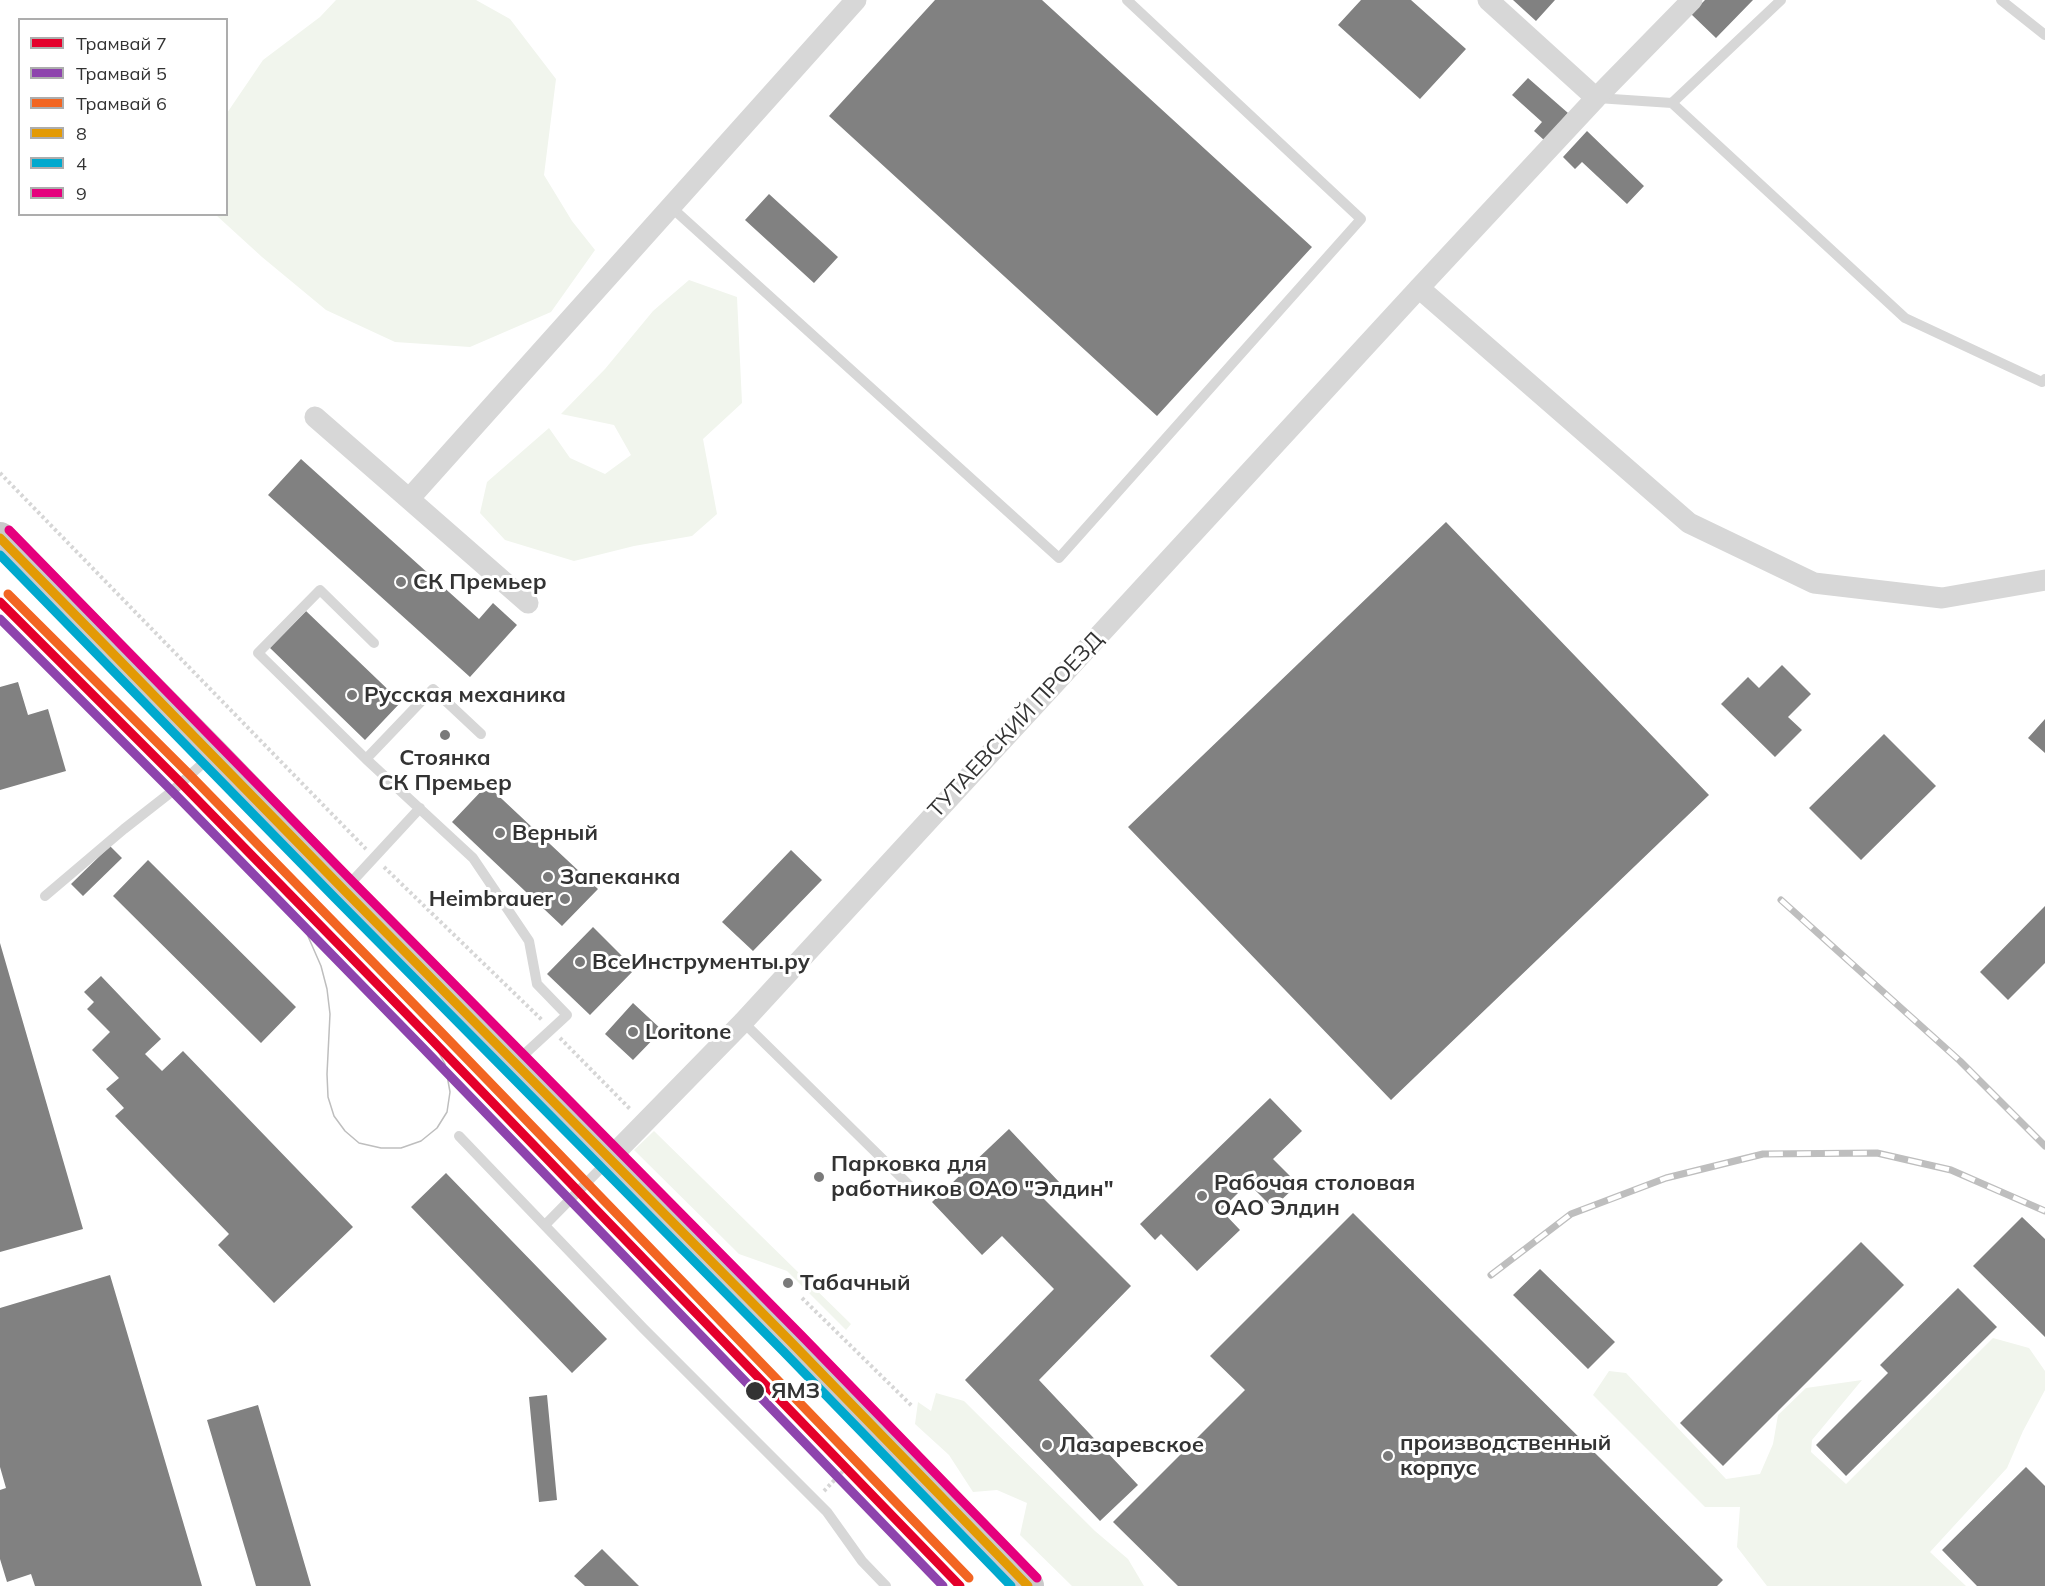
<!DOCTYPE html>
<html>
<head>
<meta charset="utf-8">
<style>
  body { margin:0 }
  #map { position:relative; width:2045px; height:1586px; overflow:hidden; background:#fff; font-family:Mulish,sans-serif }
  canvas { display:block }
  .legend { position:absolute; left:18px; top:18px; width:210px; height:198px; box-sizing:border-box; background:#fff; border:2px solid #adadad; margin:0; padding:8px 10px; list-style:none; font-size:18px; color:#333 }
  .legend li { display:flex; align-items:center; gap:12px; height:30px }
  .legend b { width:30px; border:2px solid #adadad }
</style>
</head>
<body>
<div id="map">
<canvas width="2045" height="1586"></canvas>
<ul class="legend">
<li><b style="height:8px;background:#e4002b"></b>Трамвай 7</li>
<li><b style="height:8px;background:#8e44ad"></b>Трамвай 5</li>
<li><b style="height:8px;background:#f26522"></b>Трамвай 6</li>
<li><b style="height:8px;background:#e39a05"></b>8</li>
<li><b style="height:8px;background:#00a9ce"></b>4</li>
<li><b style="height:8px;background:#e5007d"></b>9</li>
</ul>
</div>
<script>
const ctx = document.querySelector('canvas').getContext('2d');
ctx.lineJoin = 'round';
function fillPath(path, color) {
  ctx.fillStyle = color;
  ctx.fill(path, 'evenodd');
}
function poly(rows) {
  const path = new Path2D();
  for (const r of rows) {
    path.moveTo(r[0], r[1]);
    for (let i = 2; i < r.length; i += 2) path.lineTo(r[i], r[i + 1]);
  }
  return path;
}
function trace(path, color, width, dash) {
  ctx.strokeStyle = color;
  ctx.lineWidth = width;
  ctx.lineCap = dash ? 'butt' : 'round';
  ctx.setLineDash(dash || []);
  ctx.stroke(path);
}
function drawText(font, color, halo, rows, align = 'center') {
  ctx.font = font + ' Mulish,sans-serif';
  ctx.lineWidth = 6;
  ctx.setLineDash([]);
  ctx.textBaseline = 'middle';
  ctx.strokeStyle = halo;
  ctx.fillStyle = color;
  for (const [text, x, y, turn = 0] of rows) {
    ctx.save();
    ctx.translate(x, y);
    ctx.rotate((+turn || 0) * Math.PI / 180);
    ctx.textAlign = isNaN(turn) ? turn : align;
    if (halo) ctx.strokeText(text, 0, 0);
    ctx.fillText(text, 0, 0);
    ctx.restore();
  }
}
fillPath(poly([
  [336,0,476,0,510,19,556,79,544,175,572,221,595,250,551,312,470,347,395,342,326,310,262,257,216,215,226,214,227,113,263,60,320,17],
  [689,280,737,297,742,403,703,439,717,514,692,536,634,546,574,561,505,540,480,513,487,482,549,428,570,458,605,474,631,455,614,425,561,414,605,369,653,311],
  [654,1131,851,1324,846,1330,787,1271,739,1254,634,1150],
  [1993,1338,2029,1348,2045,1371,2045,1390,2023,1431,2007,1468,1930,1552,1966,1586,1767,1586,1737,1547,1740,1507,1705,1507,1593,1395,1609,1371,1626,1373,1726,1479,1760,1474,1773,1444,1778,1415,1806,1388,1862,1380,1812,1440,1811,1452,1846,1484],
  [936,1393,964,1401,1095,1531,1128,1559,1144,1586,1072,1586,1020,1535,1027,1503,997,1490,973,1492,949,1455,915,1424,918,1402,931,1411]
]), '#f1f5ed');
fillPath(poly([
  [935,0,1042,0,1312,247,1157,416,829,116],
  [1361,0,1411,0,1466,49,1420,99,1338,25],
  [1513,0,1555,0,1536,21],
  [1705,0,1753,0,1716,38,1691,14],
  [1528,78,1568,113,1544,140,1534,131,1542,122,1512,95],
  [1587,131,1644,186,1627,204,1582,162,1575,169,1563,157],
  [769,194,838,257,814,283,745,220],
  [301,459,479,619,493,603,517,625,470,677,268,495],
  [1446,522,1709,795,1391,1100,1128,827],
  [306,611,401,702,365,740,270,648],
  [1782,665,1811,694,1788,717,1802,730,1775,757,1721,704,1748,677,1759,688],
  [18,682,28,715,48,709,66,771,0,790,0,687],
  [2045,719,2045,753,2028,738],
  [1884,734,1936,786,1861,860,1809,808],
  [487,785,598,889,562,926,452,822],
  [110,846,122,858,83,896,71,884],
  [791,850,822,880,753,951,722,922],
  [148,860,296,1007,261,1043,113,896],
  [2045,906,2045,963,2008,1000,1980,972],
  [593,927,635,969,590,1015,547,974],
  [0,943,83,1229,0,1252],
  [101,976,161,1039,145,1054,162,1071,183,1051,353,1227,274,1303,218,1245,229,1234,115,1116,124,1108,106,1089,119,1078,92,1050,110,1032,87,1009,94,1002,84,992],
  [633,1003,662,1030,633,1060,605,1034],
  [1270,1098,1302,1131,1273,1159,1298,1184,1273,1208,1248,1183,1221,1210,1240,1230,1197,1271,1161,1234,1155,1240,1140,1224],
  [1009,1129,1060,1183,1043,1198,1131,1286,1039,1380,1138,1485,1100,1521,965,1380,1054,1289,1002,1236,982,1255,932,1202],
  [446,1173,607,1339,572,1373,411,1207],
  [1353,1213,1723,1580,1717,1586,1178,1586,1113,1522,1245,1390,1210,1356],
  [2022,1217,2045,1239,2045,1337,1973,1266],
  [1861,1242,1904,1285,1723,1466,1680,1423],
  [1540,1269,1615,1342,1588,1369,1513,1295],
  [110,1275,202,1586,35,1586,31,1574,7,1582,0,1559,0,1490,6,1488,0,1467,0,1308],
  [1958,1288,1997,1327,1846,1476,1816,1445,1888,1373,1880,1365],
  [547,1395,557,1500,539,1502,529,1397],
  [258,1405,311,1586,256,1586,207,1420],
  [2026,1467,2045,1486,2045,1586,1977,1586,1942,1550],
  [602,1549,639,1586,585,1586,574,1576]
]), '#818181');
trace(poly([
  [0,473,366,849],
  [384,867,542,1020],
  [560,1038,631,1110],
  [802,1298,913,1407],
  [824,1491,846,1468]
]), '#d6d6d6', 4, [3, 3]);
trace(poly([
  [2001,0,2045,35],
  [1597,98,1672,103,1905,318,2042,382,2045,379],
  [1672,103,1781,0],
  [671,207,1059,558,1361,219,1127,0],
  [374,643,320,590,258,653,366,759,473,858,529,941,537,984,567,1015,517,1061],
  [366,759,433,689,481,734],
  [346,888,420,808],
  [45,896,124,829,170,793,211,756],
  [743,1022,911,1187],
  [459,1136,643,1328,827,1512,862,1561,886,1586],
  [545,1225,607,1162]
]), '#d7d7d7', 10);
trace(poly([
  [1488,0,1596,98],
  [1419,288,1689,523,1814,583,1942,598,2045,580],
  [315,417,409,499,856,0],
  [409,499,528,603],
  [609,1159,743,1022,1419,288,1596,98,1692,0]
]), '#d7d7d7', 21);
trace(poly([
  [0,538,213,754,344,890,792,1343,1028,1586]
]), '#cacaca', 32);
trace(poly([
  [307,934,321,966,327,989,330,1014,327,1074,328,1097,334,1116,345,1131,359,1143,381,1148,401,1148,421,1141,437,1128,447,1112,450,1092,445,1064,432,1040]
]), '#bebebe', 1.5);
const rail = poly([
  [1781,900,1960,1061,2045,1146],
  [1491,1275,1571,1214,1666,1178,1763,1154,1877,1153,1951,1170,2045,1211]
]);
trace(rail, '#bebebe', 7);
trace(rail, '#fff', 4.5, [14]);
trace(poly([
  [0,538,344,890,792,1343,1028,1586]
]), '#e39a05', 9);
trace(poly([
  [0,555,335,898,783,1351,1011,1586]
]), '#00a9ce', 9);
trace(poly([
  [9,530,353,882,801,1335,1037,1578]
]), '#e5007d', 9);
trace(poly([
  [0,602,181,783,432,1040,960,1586]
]), '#e4002b', 9);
trace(poly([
  [0,619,172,791,423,1048,943,1586]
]), '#8e44ad', 9);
trace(poly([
  [8,594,190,775,441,1032,969,1578]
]), '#f26522', 9);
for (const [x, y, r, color] of [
  [401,582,6,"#7a7a7a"],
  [352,695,6,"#7a7a7a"],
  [445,735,6,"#7a7a7a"],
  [500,833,6,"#7a7a7a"],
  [548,877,6,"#7a7a7a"],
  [565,899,6,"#7a7a7a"],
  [580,962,6,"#7a7a7a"],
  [633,1032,6,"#7a7a7a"],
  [819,1177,6,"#7a7a7a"],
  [1202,1196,6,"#7a7a7a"],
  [788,1283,6,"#7a7a7a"],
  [755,1391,10,"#333"],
  [1047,1445,6,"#7a7a7a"],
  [1388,1456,6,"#7a7a7a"]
]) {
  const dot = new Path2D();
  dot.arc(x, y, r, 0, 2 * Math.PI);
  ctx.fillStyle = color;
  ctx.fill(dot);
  trace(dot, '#fff', 2);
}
drawText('bold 22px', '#333', '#fff', [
  ["СК Премьер",413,582],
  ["Русская механика",364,695],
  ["Стоянка",445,758,"center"],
  ["СК Премьер",445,783,"center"],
  ["Верный",512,833],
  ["Запеканка",560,877],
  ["Heimbrauer",553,899,"right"],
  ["ВсеИнструменты.ру",592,962],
  ["Loritone",645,1032],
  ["Парковка для",831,1164],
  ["работников ОАО \"Элдин\"",831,1189],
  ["Рабочая столовая",1214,1183],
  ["ОАО Элдин",1214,1208],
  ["Табачный",800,1283],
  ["производственный",1400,1443],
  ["корпус",1400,1468],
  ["Лазаревское",1059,1445]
], 'left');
drawText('22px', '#333', '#fff', [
  ["ТУТАЕВСКИЙ ПРОЕЗД",1016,725,-47]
]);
drawText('bold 22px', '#333', '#fff', [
  ["ЯМЗ",771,1391]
], 'left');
</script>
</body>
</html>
